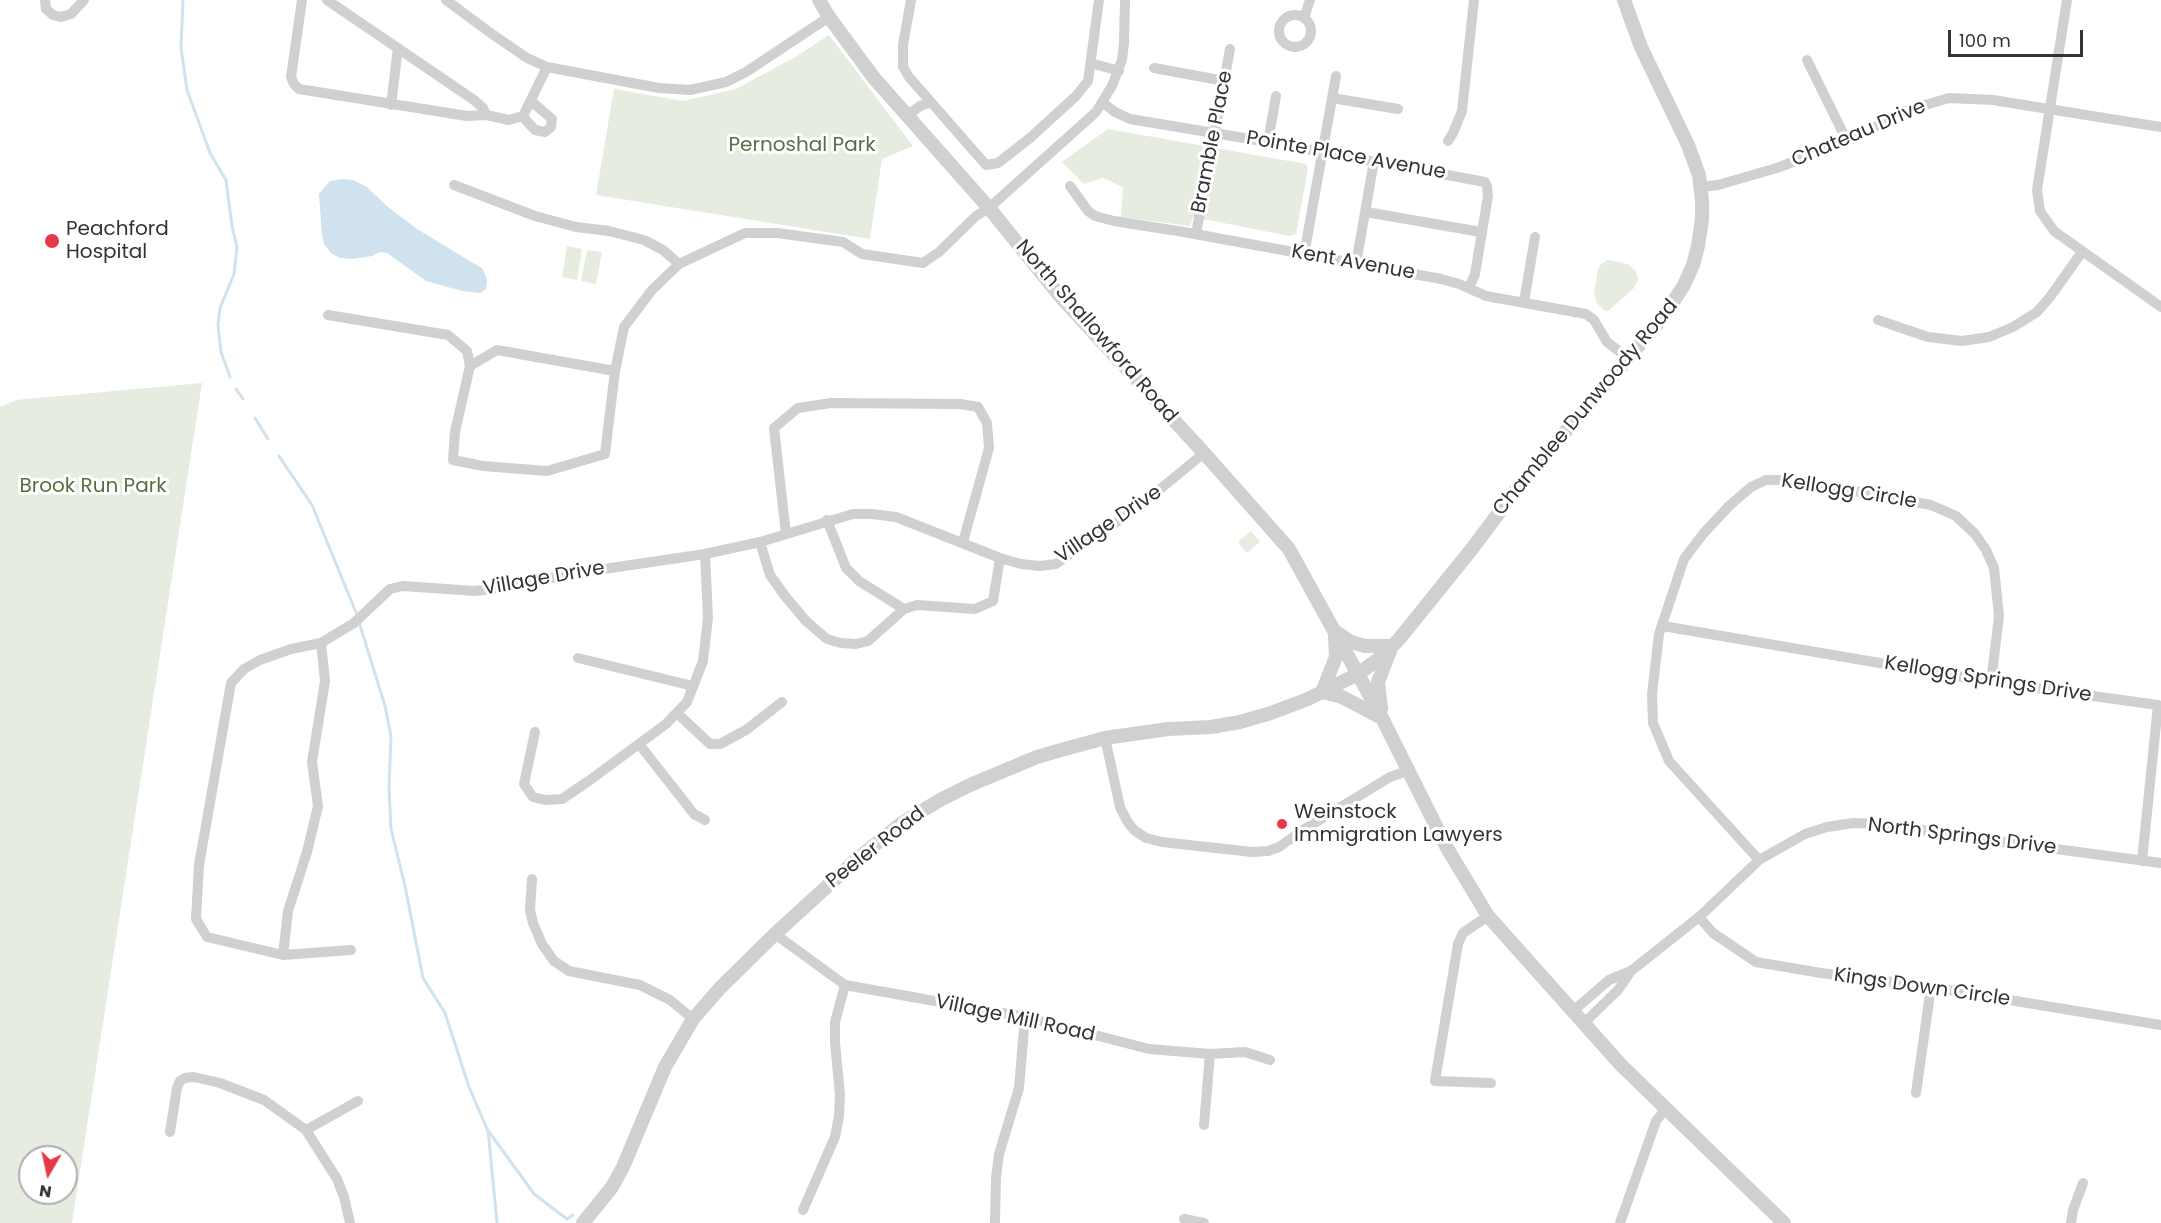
<!DOCTYPE html>
<html>
<head>
<meta charset="utf-8">
<style>
  body { margin:0 }
  #map { position:relative; width:2161px; height:1223px; overflow:hidden; background:#fff; font-family:Poppins,sans-serif }
  canvas { display:block }
  .north { position:absolute; left:18px; top:1145px; width:60px; height:60px; box-sizing:border-box; background:#fff; border:2px solid #adadad; border-radius:50%; rotate:189deg; font-size:16px; font-weight:700; line-height:24px; text-align:center; color:#333 }
  .north::after { content:''; display:block; margin:auto; width:21px; height:27px; background:#e63946; clip-path:polygon(50% 0,100% 100%,50% 72%,0 100%) }
  .scale { position:absolute; left:1948px; top:30px; width:135px; height:27px; box-sizing:border-box; border:3px solid #333; border-top:0; padding-left:8px; font-size:18px; line-height:21px; white-space:nowrap; color:#333; -webkit-text-stroke:4px #fff; paint-order:stroke }
</style>
</head>
<body>
<div id="map">
<canvas width="2161" height="1223"></canvas>
<div class="north">N</div>
<div class="scale">100 m</div>
</div>
<script>
const ctx = document.querySelector('canvas').getContext('2d');
ctx.lineJoin = 'round';
function fillPath(path, color) {
  ctx.fillStyle = color;
  ctx.fill(path, 'evenodd');
}
function poly(rows) {
  const path = new Path2D();
  for (const r of rows) {
    if (r.length === 3) {
      path.moveTo(r[0] + r[2], r[1]);
      path.arc(r[0], r[1], r[2], 0, 2 * Math.PI);
      continue;
    }
    path.moveTo(r[0], r[1]);
    for (let i = 2; i < r.length; i += 2) path.lineTo(r[i], r[i + 1]);
  }
  return path;
}
function trace(path, color, width, dash) {
  ctx.strokeStyle = color;
  ctx.lineWidth = width;
  ctx.lineCap = dash ? 'butt' : 'round';
  ctx.setLineDash(dash || []);
  ctx.stroke(path);
}
function drawText(font, color, halo, rows, align = 'center') {
  ctx.font = font + ' Poppins,sans-serif';
  ctx.lineWidth = 6;
  ctx.setLineDash([]);
  ctx.textBaseline = 'middle';
  ctx.strokeStyle = halo;
  ctx.fillStyle = color;
  for (const [text, x, y, turn = 0] of rows) {
    ctx.save();
    ctx.translate(x, y);
    ctx.rotate((+turn || 0) * Math.PI / 180);
    ctx.textAlign = isNaN(turn) ? turn : align;
    if (halo) ctx.strokeText(text, 0, 0);
    ctx.fillText(text, 0, 0);
    ctx.restore();
  }
}
fillPath(poly([
  [829,35,913,146,882,159,870,239,596,195,614,89,683,101,736,89,797,56],
  [1108,129,1306,164,1308,168,1296,234,1289,236,1193,217,1190,226,1121,217,1123,187,1103,178,1084,184,1062,162],
  [567,246,582,249,577,280,562,277],
  [587,250,602,252,596,284,581,281],
  [1608,260,1628,264,1636,271,1638,280,1634,288,1608,311,1604,310,1597,303,1594,294,1598,269,1601,264],
  [202,383,72,1223,0,1223,0,407,16,400],
  [30,1157,66,1157,66,1193,30,1193],
  [1251,531,1260,542,1247,553,1238,542]
]), '#e6ecdf');
fillPath(poly([
  [341,179,353,180,367,187,388,207,417,229,483,269,487,280,486,289,480,293,462,291,426,281,387,253,380,252,372,256,352,259,340,258,331,253,324,244,322,235,319,194,330,181]
]), '#cfe2ee');
trace(poly([
  [183,0,181,48,187,90,210,153,226,180,232,226,237,247,234,274,220,308,218,325,221,352,230,377],
  [236,389,243,399],
  [255,418,268,439],
  [279,456,312,505,357,615],
  [359,622,385,706,391,736,389,788,391,829,405,886,423,978,445,1013,469,1087,487,1129,534,1194,567,1219,573,1215],
  [488,1130,497,1223]
]), '#cfe2ee', 3);
trace(poly([
  [45,0,46,9,53,15,61,17,71,14,84,0],
  [302,0,291,77,294,84,299,89,467,116,486,115],
  [327,0,474,100,483,108,486,115,509,120,523,116,547,67],
  [446,0,492,34,527,58,547,67,659,88,690,90,726,82,746,72,829,17],
  [911,0,903,45,903,67,909,77,986,165,998,163,1030,138,1076,96,1088,81,1099,0],
  [2067,0,2037,190,2040,211,2054,231,2161,307],
  [1295,31,16],
  [1304,18,1310,0],
  [1807,60,1847,141],
  [1091,63,1119,71],
  [1154,68,1225,81],
  [1332,98,1398,109],
  [1103,103,1115,112,1130,119,1268,142,1485,182,1487,186,1488,196,1475,274,1469,288],
  [391,105,398,48],
  [908,115,920,106,931,102],
  [522,116,535,130,545,132,551,127,552,119,531,101],
  [1448,141,1453,133,1462,111,1474,0],
  [1268,142,1276,96],
  [454,185,535,216,576,227,609,231,644,240,663,250,679,264,745,233,777,233,843,242,862,254,923,263,939,252,976,216,989,208,1096,112,1112,86,1122,60,1124,43,1125,0],
  [1070,186,1088,211,1095,216,1114,221,1184,232,1441,279,1459,284,1486,296,1586,314,1594,320,1607,342,1628,358],
  [1701,187,1718,185,1777,168,1847,141,1908,110,1949,98,1993,100,2161,127],
  [1366,212,1481,232],
  [1196,234,1230,49],
  [1304,255,1336,76],
  [1356,264,1374,161],
  [1524,302,1535,237],
  [328,315,448,335,467,351,470,366,497,350,615,371],
  [1878,320,1928,337,1962,341,1989,337,2013,327,2037,312,2050,297,2082,252],
  [470,366,455,432,453,460,483,466,547,471,605,454,615,371,624,327,652,290,679,264],
  [827,520,846,568,859,581,904,609],
  [786,534,774,428,798,408,831,403,960,404,978,407,987,423,989,448,963,542],
  [760,542,770,575,785,596,806,621,827,639,841,643,856,644,868,641,904,609,917,605,975,609,993,601,1000,558],
  [1663,626,1991,682,2158,705,2142,861],
  [578,658,693,686],
  [677,713,710,744,720,744,746,730,782,702],
  [535,732,524,784,533,797,545,800,562,799,590,780,666,724,687,702,703,661,708,618,705,554],
  [1105,738,1120,807,1127,821,1134,830,1146,838,1162,842,1252,852,1268,851,1279,847,1303,830,1390,777,1407,771],
  [639,744,694,814,705,820],
  [1759,860,1669,761,1653,723,1652,694,1659,634,1684,559,1703,534,1729,506,1751,487,1766,480,1794,480,1931,505,1956,516,1975,534,1986,550,1994,568,1999,616,1991,682],
  [532,879,530,910,533,923,542,944,554,961,569,971,640,985,670,1000,693,1019],
  [1488,916,1463,933,1458,944,1435,1081,1491,1083],
  [1699,917,1713,933,1756,962,1821,973,1931,987,2161,1025],
  [775,934,845,985,1025,1017,1149,1049,1210,1054,1245,1052,1270,1060],
  [351,950,283,955,207,937,196,919,199,865,231,683,244,669,260,660,291,649,321,643,354,623,390,589,403,586,475,591,500,588,577,573,705,554,760,542,853,514,872,514,896,517,1000,558,1021,564,1040,566,1056,564,1136,509,1204,453],
  [283,955,288,911,307,852,318,806,312,762,325,681,321,643],
  [1572,1012,1609,980,1631,971,1699,917,1759,860,1805,834,1827,827,1853,823,1884,824,1974,838,2161,863],
  [1583,1024,1618,990,1631,971],
  [1916,1093,1931,987],
  [1204,1125,1210,1054],
  [306,1130,358,1101],
  [170,1132,177,1088,180,1081,185,1078,194,1077,220,1083,264,1100,306,1130,337,1179,344,1197,350,1223],
  [803,1210,835,1137,839,1116,840,1095,835,1043,835,1022,845,985],
  [1184,1219,1204,1223],
  [995,1223,996,1178,999,1154,1019,1088,1025,1017],
  [1620,1223,1656,1121,1665,1109],
  [2071,1223,2073,1210,2083,1183]
]), '#d0d0d0', 10);
trace(poly([
  [819,0,829,17,874,78,989,208,1060,296,1204,453,1289,549,1381,716,1447,848,1488,916,1621,1065,1784,1223],
  [1336,632,1351,642,1365,646,1392,646,1378,682,1381,709],
  [1322,692,1342,697,1380,717],
  [1322,692,1336,657,1335,636],
  [583,1223,612,1187,623,1167,665,1067,693,1019,720,988,775,934,857,859,902,823,940,800,970,785,1037,757,1061,750,1105,738,1168,729,1211,727,1240,722,1271,713,1308,699,1358,674,1384,655,1400,638,1471,550,1519,486,1664,316,1684,285,1693,265,1698,246,1702,219,1702,201,1699,175,1688,145,1641,47,1624,0]
]), '#d0d0d0', 14);
for (const [x, y, r, color] of [
  [52,241,8,"#e63946"],
  [1282,824,6,"#e63946"]
]) {
  const dot = new Path2D();
  dot.arc(x, y, r, 0, 2 * Math.PI);
  ctx.fillStyle = color;
  ctx.fill(dot);
  trace(dot, '#fff', 2);
}
drawText('20px', '#333', '#fff', [
  ["Chateau Drive",1859,134,-23],
  ["Bramble Place",1213,142,-79],
  ["Pointe Place Avenue",1346,156,10],
  ["Kent Avenue",1353,263,10],
  ["North Shallowford Road",1096,332,49],
  ["Chamblee Dunwoody Road",1586,408,-50],
  ["Kellogg Circle",1849,492,9],
  ["Village Drive",1109,525,-34],
  ["Village Drive",544,579,-10],
  ["Kellogg Springs Drive",1988,680,9],
  ["North Springs Drive",1962,837,7],
  ["Peeler Road",876,848,-38],
  ["Kings Down Circle",1922,988,8],
  ["Village Mill Road",1015,1019,12]
]);
drawText('20px', '#56703f', '#fff', [
  ["Pernoshal Park",802,146],
  ["Brook Run Park",93,487]
]);
drawText('20px', '#333', '#fff', [
  ["Peachford",66,230],
  ["Hospital",66,253],
  ["Weinstock",1294,813],
  ["Immigration Lawyers",1294,836]
], 'left');
</script>
</body>
</html>
